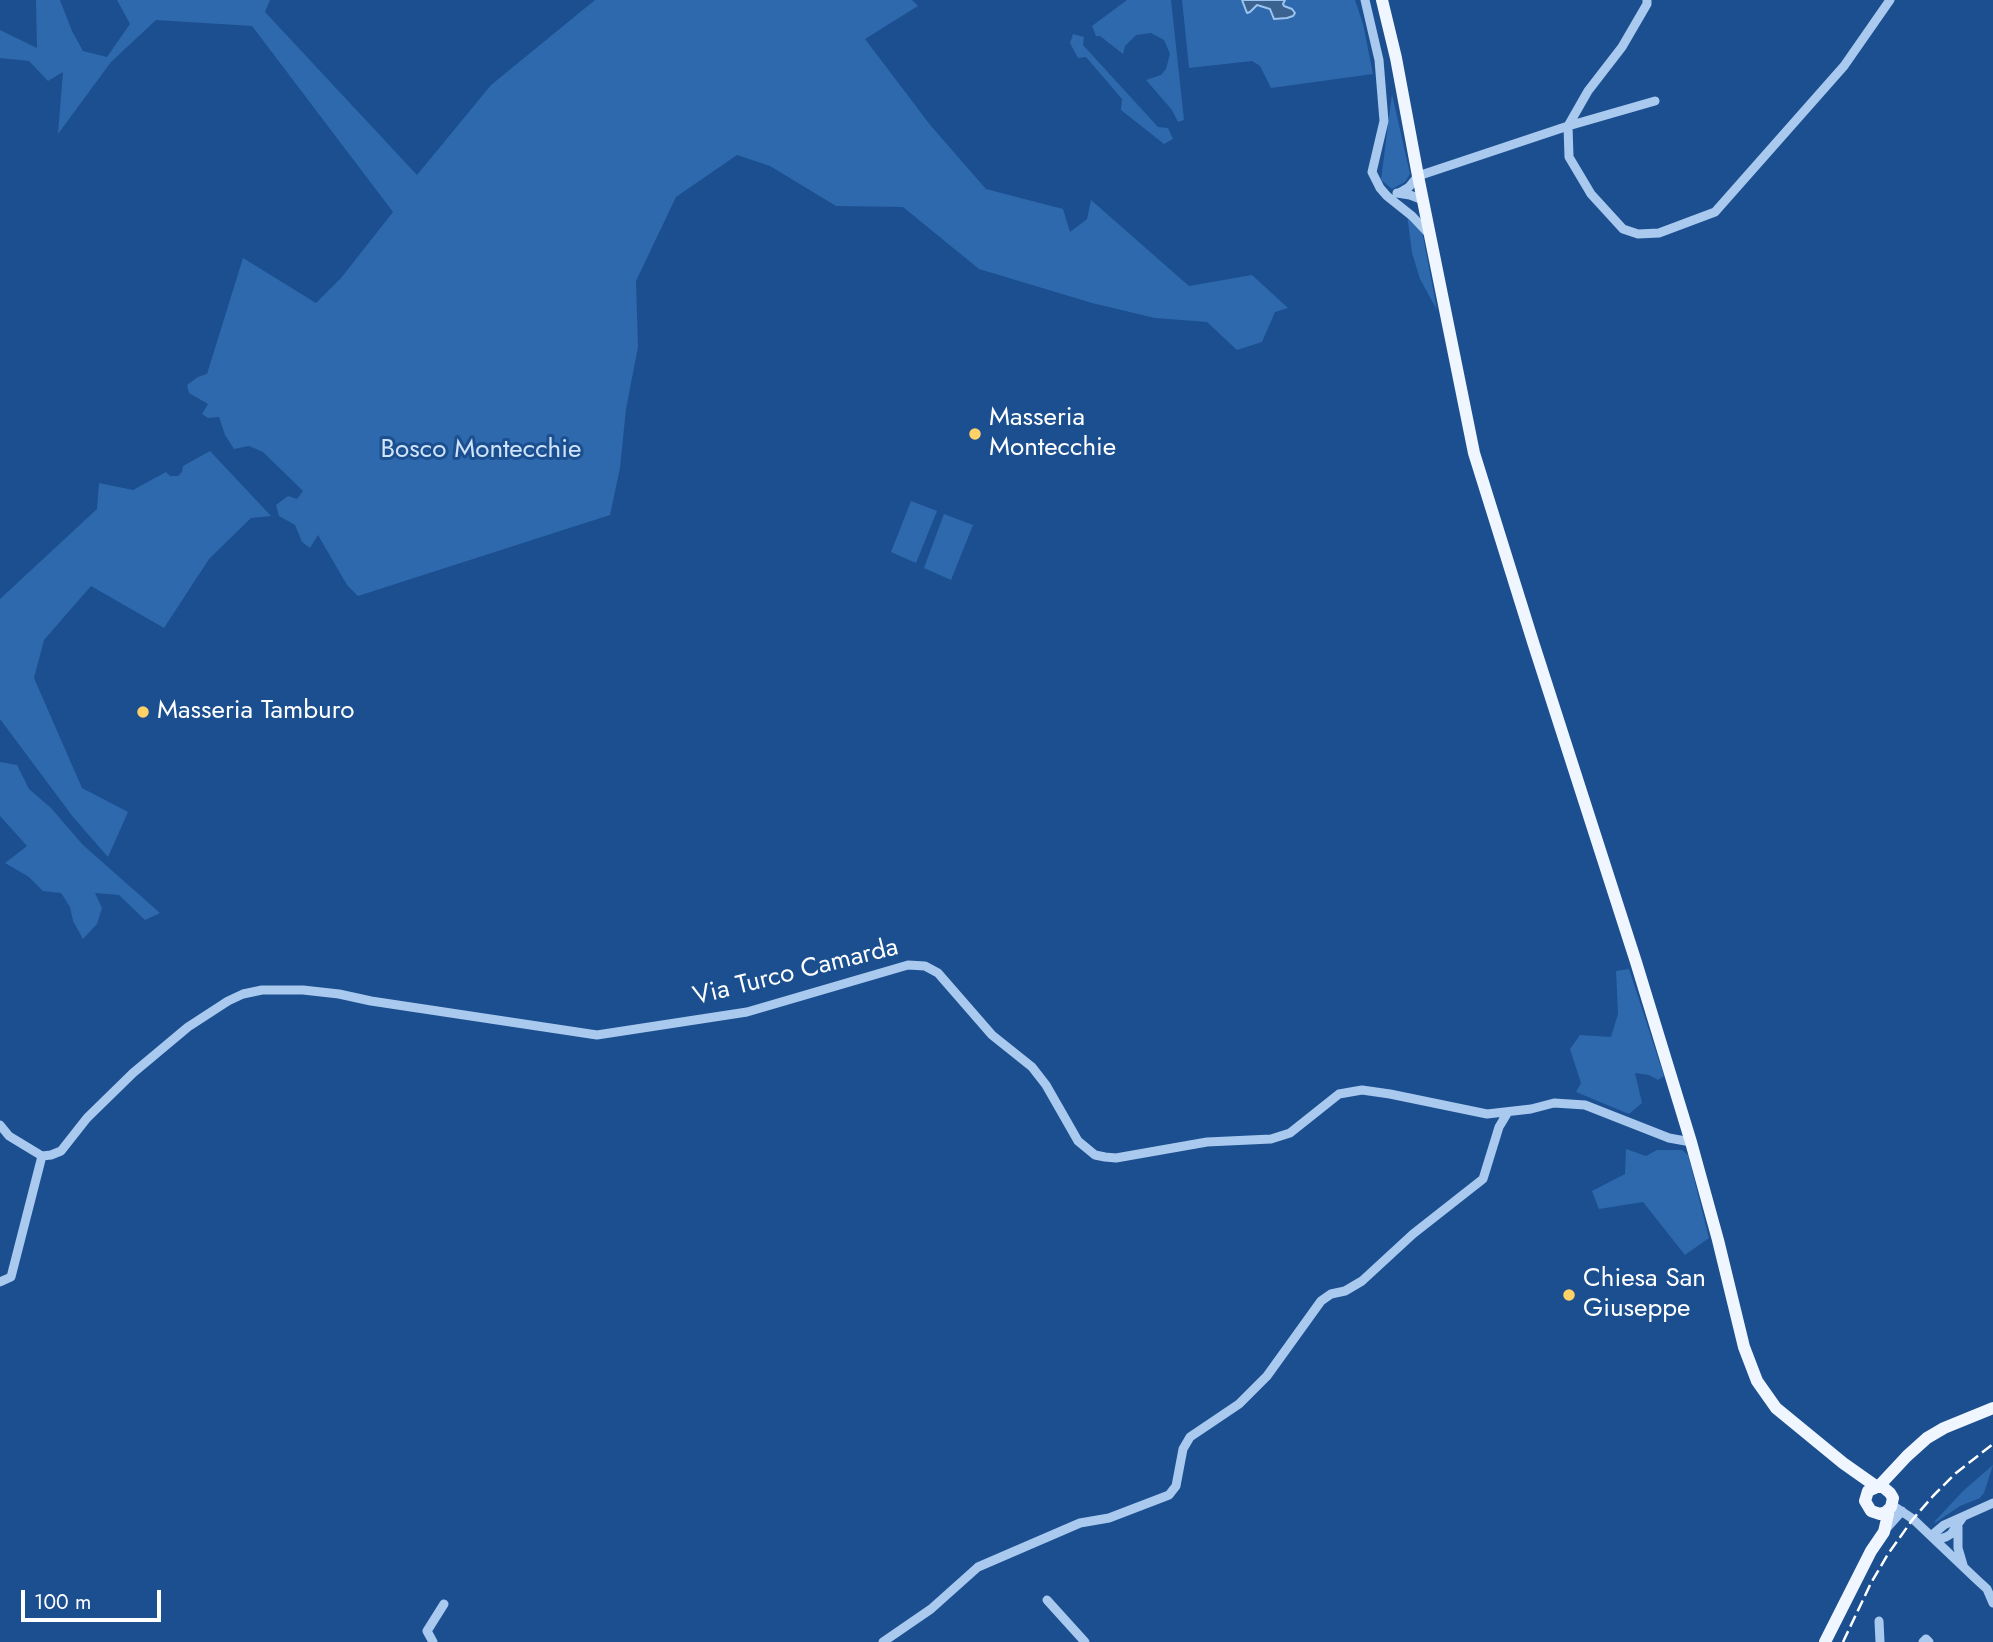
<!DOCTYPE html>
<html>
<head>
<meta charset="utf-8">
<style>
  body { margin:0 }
  #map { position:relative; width:1993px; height:1642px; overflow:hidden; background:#1b4f8f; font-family:Jost,sans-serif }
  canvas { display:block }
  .scale { position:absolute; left:21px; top:1590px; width:140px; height:32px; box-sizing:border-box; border:4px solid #fff; border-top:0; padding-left:9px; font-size:21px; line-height:24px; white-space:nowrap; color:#fff; -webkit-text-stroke:5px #1b4f8f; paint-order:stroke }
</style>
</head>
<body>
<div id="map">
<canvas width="1993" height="1642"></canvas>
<div class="scale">100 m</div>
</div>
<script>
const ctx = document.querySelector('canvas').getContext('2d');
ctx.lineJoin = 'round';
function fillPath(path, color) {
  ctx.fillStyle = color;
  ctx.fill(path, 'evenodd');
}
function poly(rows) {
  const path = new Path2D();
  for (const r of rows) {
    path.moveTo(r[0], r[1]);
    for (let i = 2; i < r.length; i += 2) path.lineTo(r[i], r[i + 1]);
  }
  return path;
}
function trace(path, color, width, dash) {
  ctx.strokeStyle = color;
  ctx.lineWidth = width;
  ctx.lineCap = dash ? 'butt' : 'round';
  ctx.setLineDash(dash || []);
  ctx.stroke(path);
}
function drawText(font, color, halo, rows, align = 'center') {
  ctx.font = font + ' Jost,sans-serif';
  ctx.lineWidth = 6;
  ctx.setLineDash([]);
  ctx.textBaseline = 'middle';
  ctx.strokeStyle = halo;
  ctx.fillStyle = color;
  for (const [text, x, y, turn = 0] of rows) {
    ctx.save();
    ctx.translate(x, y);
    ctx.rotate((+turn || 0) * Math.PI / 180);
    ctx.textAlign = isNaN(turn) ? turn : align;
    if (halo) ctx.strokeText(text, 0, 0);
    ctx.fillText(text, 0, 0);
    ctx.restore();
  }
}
fillPath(poly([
  [36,0,60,0,72,31,83,51,107,57,130,24,117,0,270,0,265,12,417,175,491,85,595,0,912,0,918,6,865,39,931,126,986,189,1063,209,1070,232,1087,219,1091,200,1189,286,1252,275,1288,308,1275,312,1262,342,1237,350,1207,322,1155,318,1092,303,979,269,903,207,836,206,770,166,737,155,676,197,636,281,638,347,626,409,620,468,610,515,358,596,347,585,318,535,310,548,302,542,295,525,279,516,276,505,288,496,297,499,303,491,263,452,249,446,234,449,225,435,219,417,208,418,202,414,208,404,189,393,187,385,198,377,207,374,243,258,316,303,341,278,393,212,252,26,156,20,111,62,58,134,63,72,48,81,29,61,0,58,0,30,37,48],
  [1127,0,1171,0,1184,120,1178,122,1172,110,1146,80,1161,75,1166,69,1170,54,1164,40,1151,33,1136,35,1125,46,1123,54,1100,36,1096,36,1092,26],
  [1182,0,1355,0,1363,24,1373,74,1271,88,1260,66,1252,61,1189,68],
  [1073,34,1084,37,1083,45,1158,127,1168,128,1173,139,1164,144,1121,110,1122,99,1086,57,1078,58,1070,43],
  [1392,94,1410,174,1405,182,1392,189,1381,180],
  [1407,214,1422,231,1437,310,1420,279,1412,253],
  [210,451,271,516,251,518,209,559,164,628,91,586,44,640,34,678,82,788,128,812,108,857,73,817,0,719,0,599,97,509,99,483,133,490,166,472,170,476,178,476,182,472,183,466],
  [911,501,937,511,916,563,891,552],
  [944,514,973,525,951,580,924,568],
  [0,762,17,765,29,789,51,808,83,845,160,913,145,920,119,895,95,893,102,908,97,924,83,939,73,921,70,907,61,893,43,891,29,877,5,863,27,846,0,816],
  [1629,969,1664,1076,1658,1080,1649,1075,1635,1073,1642,1103,1629,1114,1576,1092,1581,1083,1570,1049,1580,1035,1611,1037,1618,1014,1616,971],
  [1626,1149,1646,1156,1657,1150,1682,1150,1688,1155,1709,1238,1685,1255,1643,1202,1599,1209,1592,1191,1625,1174],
  [1993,1465,1984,1493,1980,1498,1960,1506,1935,1523,1935,1521,1963,1491]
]), '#2e69ad');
const water = poly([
  [1242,0,1285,0,1283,4,1284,6,1292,9,1295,13,1293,16,1287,18,1274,19,1270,9,1257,5,1250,12,1247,13,1242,0]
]);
fillPath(water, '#3c6290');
trace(water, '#9cc4f0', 2);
trace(poly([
  [1365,0,1379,60,1384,121,1372,172,1380,188,1387,196,1412,216,1429,234],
  [1655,101,1568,126,1569,157,1591,194,1623,229,1638,234,1659,233,1715,212,1844,66,1890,0],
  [1397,193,1410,195,1423,200],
  [1399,193,1409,187,1418,176,1568,126,1588,91,1622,47,1647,4,1647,0],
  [0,1125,9,1136,42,1156,51,1155,61,1151,87,1118,133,1073,188,1027,228,1001,243,994,262,990,303,990,339,994,371,1001,597,1035,747,1012,908,965,925,966,938,973,992,1035,1032,1067,1046,1085,1078,1141,1095,1155,1105,1157,1116,1158,1207,1142,1271,1139,1290,1133,1339,1094,1362,1090,1390,1094,1487,1114,1531,1109,1554,1103,1585,1105,1669,1138,1691,1142],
  [0,1282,11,1277,42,1156],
  [1892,1505,1913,1519,1974,1577,1987,1589,1993,1603],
  [1958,1527,1958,1548,1963,1565],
  [1885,1530,1902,1511],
  [1931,1536,1944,1525,1993,1503],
  [1932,1536,1939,1539,1946,1537,1951,1534,1963,1517],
  [1047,1600,1085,1642],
  [1879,1621,1880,1642],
  [433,1642,427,1631,444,1604],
  [883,1642,931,1609,978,1567,1080,1523,1109,1518,1169,1495,1176,1486,1183,1449,1190,1437,1239,1404,1267,1376,1321,1301,1331,1294,1345,1291,1362,1281,1413,1234,1483,1179,1499,1127,1508,1112],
  [1923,1642,1926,1639,1929,1642]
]), '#a9c9ee', 9);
trace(poly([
  [1382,0,1396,58,1418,176,1474,453,1533,642,1636,962,1691,1142,1718,1240,1744,1347,1757,1381,1776,1408,1843,1463,1877,1487,1883,1487,1890,1493,1893,1498,1891,1507,1886,1512,1880,1514,1871,1511,1865,1501,1868,1491,1877,1487],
  [1879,1486,1907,1456,1927,1438,1944,1428,1993,1408],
  [1825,1642,1871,1551,1884,1532,1889,1510]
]), '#f0f6ff', 12);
trace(poly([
  [1843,1642,1871,1583,1888,1554,1913,1519,1933,1496,1956,1473,1993,1444]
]), '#fff', 2.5, [12, 5]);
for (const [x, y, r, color] of [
  [975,434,7,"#ffd166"],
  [143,712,7,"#ffd166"],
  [1569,1295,7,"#ffd166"]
]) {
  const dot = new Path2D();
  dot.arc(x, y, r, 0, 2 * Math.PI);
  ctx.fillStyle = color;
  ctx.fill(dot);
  trace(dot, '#1b4f8f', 2.5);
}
drawText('26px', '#fff', '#1b4f8f', [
  ["Masseria",989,419],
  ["Montecchie",989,449],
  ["Masseria Tamburo",157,712],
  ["Chiesa San",1583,1280],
  ["Giuseppe",1583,1310]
], 'left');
drawText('26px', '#cfe3fa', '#1b4f8f', [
  ["Bosco Montecchie",481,451]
]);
drawText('26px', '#fff', '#1b4f8f', [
  ["Via Turco Camarda",796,973,-14]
]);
</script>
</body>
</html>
